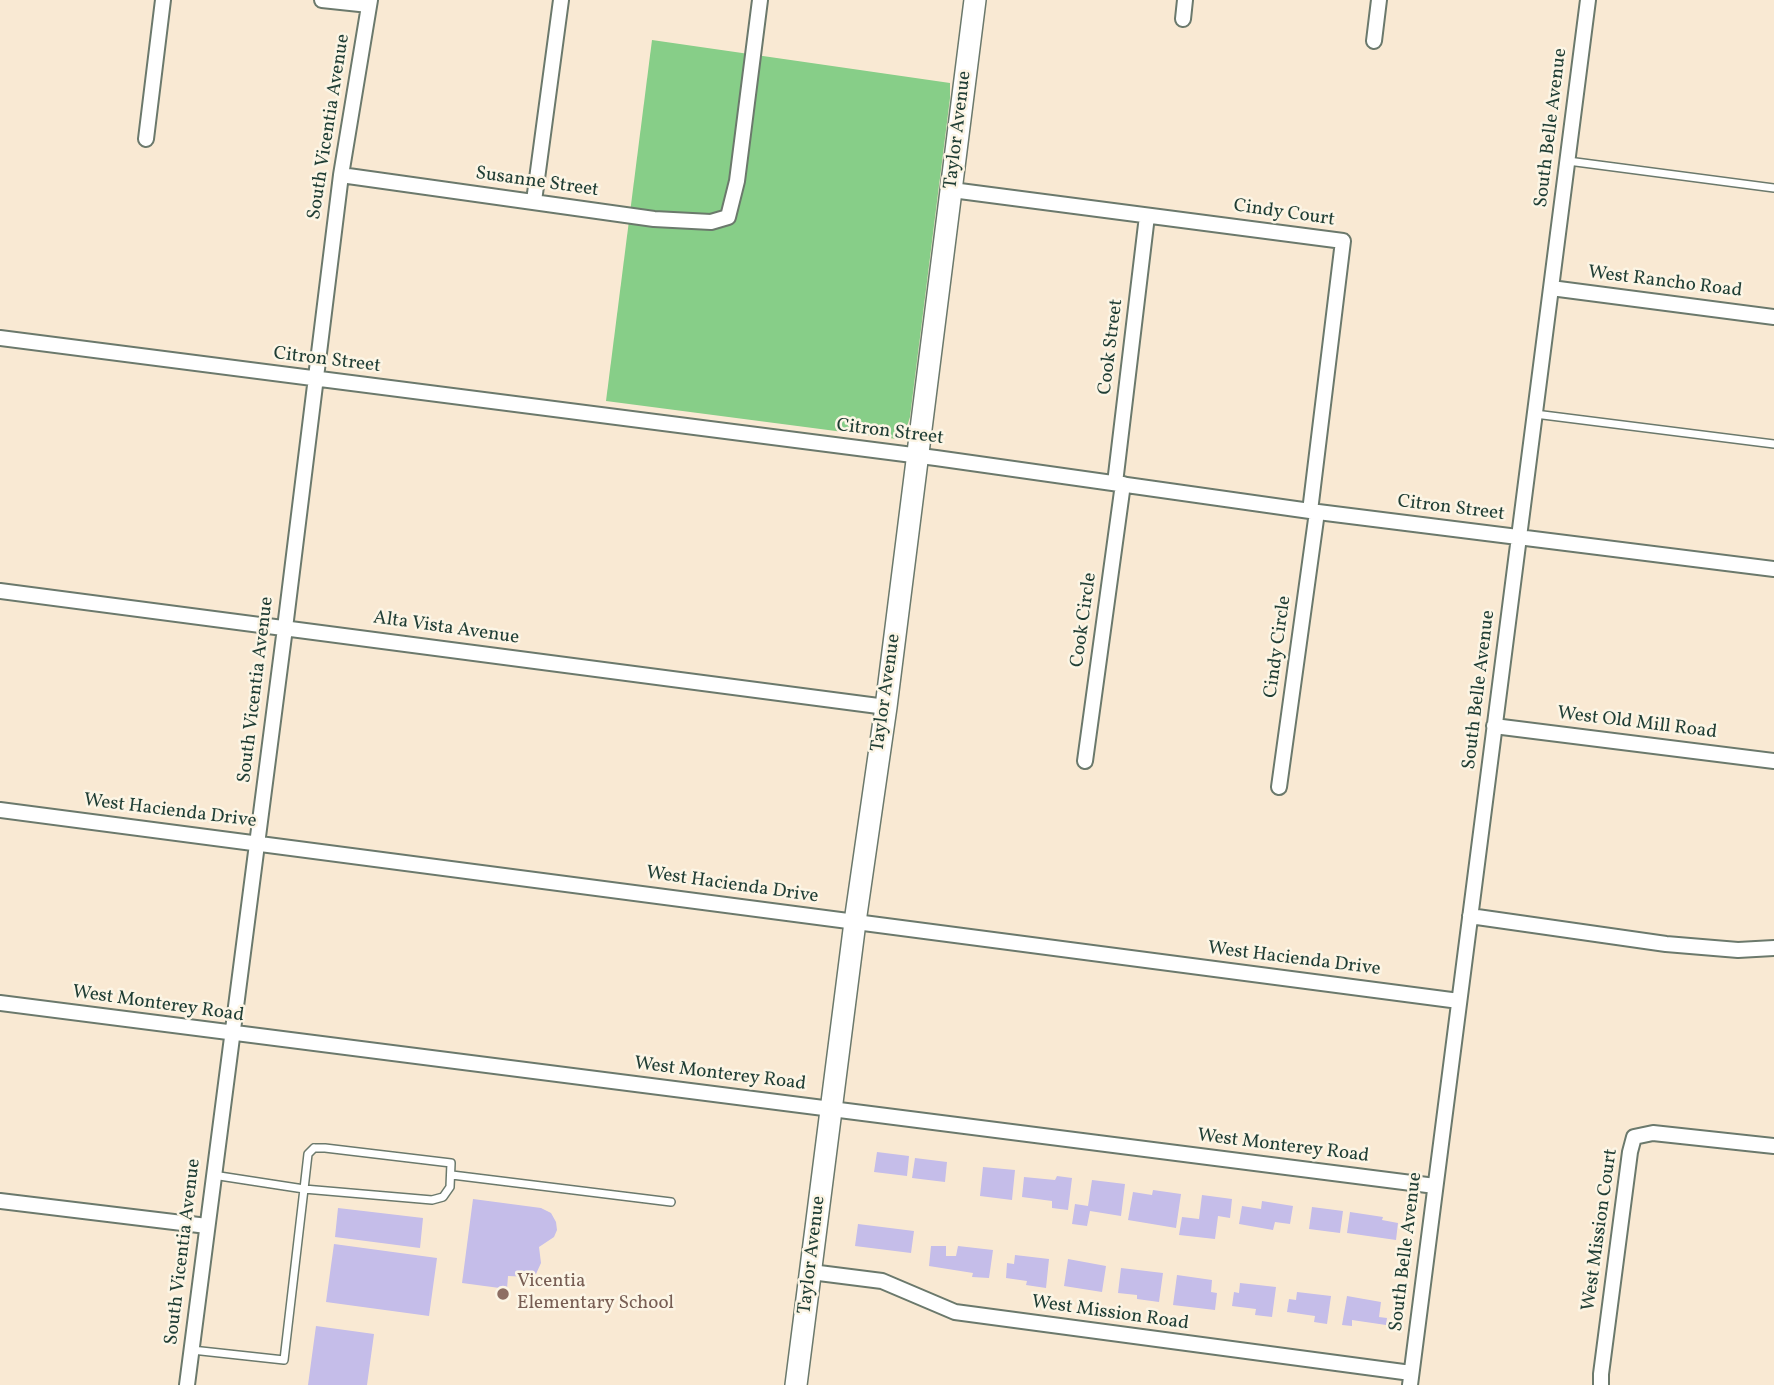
<!DOCTYPE html>
<html>
<head>
<meta charset="utf-8">
<style>
  body { margin:0 }
  canvas { display:block; background:#f9e9d3 }
</style>
</head>
<body>
<canvas width="1774" height="1385"></canvas>
<script>
const ctx = document.querySelector('canvas').getContext('2d');
ctx.lineJoin = 'round';
function fillPath(path, color) {
  ctx.fillStyle = color;
  ctx.fill(path, 'evenodd');
}
function poly(rows) {
  const path = new Path2D();
  for (const r of rows) {
    path.moveTo(r[0], r[1]);
    for (let i = 2; i < r.length; i += 2) path.lineTo(r[i], r[i + 1]);
  }
  return path;
}
function trace(path, color, width, dash) {
  ctx.strokeStyle = color;
  ctx.lineWidth = width;
  ctx.lineCap = dash ? 'butt' : 'round';
  ctx.setLineDash(dash || []);
  ctx.stroke(path);
}
function drawText(font, color, halo, rows, align = 'center') {
  ctx.font = font + ' Vollkorn,serif';
  ctx.lineWidth = 5;
  ctx.setLineDash([]);
  ctx.textBaseline = 'middle';
  ctx.strokeStyle = halo;
  ctx.fillStyle = color;
  for (const [text, x, y, turn = 0] of rows) {
    ctx.save();
    ctx.translate(x, y);
    ctx.rotate((+turn || 0) * Math.PI / 180);
    ctx.textAlign = isNaN(turn) ? turn : align;
    if (halo) ctx.strokeText(text, 0, 0);
    ctx.fillText(text, 0, 0);
    ctx.restore();
  }
}
fillPath(poly([
  [652,40,950,83,950,98,910,417,905,433,897,439,606,401]
]), '#87ce88');
fillPath(poly([
  [877,1152,909,1156,907,1176,874,1172],
  [915,1158,947,1162,945,1182,912,1178],
  [983,1167,1015,1170,1012,1200,980,1196],
  [1057,1176,1072,1178,1068,1210,1052,1208,1052,1201,1022,1197,1024,1177,1055,1180],
  [1092,1180,1125,1184,1121,1216,1090,1211,1087,1226,1072,1224,1075,1204,1088,1206],
  [1153,1190,1181,1194,1176,1228,1128,1220,1133,1192,1152,1195],
  [1202,1195,1232,1199,1230,1218,1218,1216,1215,1239,1179,1235,1182,1217,1199,1219],
  [473,1199,541,1208,551,1213,556,1222,557,1230,554,1237,539,1247,541,1263,536,1274,530,1277,508,1276,507,1289,462,1283],
  [1262,1201,1293,1206,1290,1224,1275,1222,1273,1230,1239,1224,1242,1206,1261,1209],
  [1312,1207,1343,1211,1340,1233,1309,1229],
  [338,1208,423,1218,420,1248,335,1237],
  [1350,1212,1383,1217,1382,1220,1398,1223,1396,1240,1347,1233],
  [858,1224,914,1231,911,1253,855,1246],
  [334,1244,437,1258,429,1316,326,1302],
  [931,1246,946,1246,946,1256,956,1256,958,1246,993,1250,989,1278,972,1277,973,1273,929,1266],
  [1015,1255,1049,1259,1046,1288,1026,1285,1027,1281,1006,1278,1007,1263,1014,1264],
  [1068,1259,1106,1266,1102,1292,1064,1286],
  [1121,1268,1163,1273,1159,1302,1137,1299,1137,1295,1118,1293],
  [1177,1275,1212,1280,1211,1292,1217,1293,1215,1310,1173,1305],
  [1240,1283,1276,1287,1272,1317,1255,1315,1256,1309,1232,1306,1234,1292,1239,1293],
  [1297,1292,1331,1296,1327,1324,1314,1322,1315,1316,1287,1312,1289,1299,1296,1300],
  [1347,1296,1381,1302,1379,1317,1387,1318,1386,1325,1352,1320,1352,1326,1342,1325],
  [316,1326,374,1334,367,1385,308,1385]
]), '#c5bde9');
const lane = poly([
  [1568,161,1774,188],
  [1535,414,1774,444],
  [314,1148,325,1148,451,1163,450,1187,443,1197,432,1200,304,1189,308,1154,314,1148],
  [452,1175,671,1202],
  [192,1350,284,1360,304,1189,213,1175]
]);
const street = poly([
  [322,0,369,5],
  [1183,19,1185,0],
  [1374,41,1379,0],
  [146,139,163,0],
  [341,175,654,219,711,222,728,217,737,181,760,0],
  [952,190,1343,241,1310,511],
  [534,201,561,0],
  [1551,288,1774,317],
  [0,338,936,458,1310,511,1774,569],
  [1115,483,1147,216],
  [0,591,886,707],
  [1494,726,1774,761],
  [1085,761,1123,484],
  [1279,787,1317,512],
  [0,810,1459,1001],
  [1470,916,1666,944,1738,950,1774,948],
  [0,1003,1435,1186],
  [0,1201,207,1226],
  [811,1272,882,1281,955,1312,1411,1373],
  [187,1385,285,628,341,175,370,0],
  [1410,1385,1588,0],
  [1601,1385,1601,1374,1630,1152,1634,1137,1653,1133,1774,1146]
]);
const secondary = poly([
  [796,1385,855,922,886,707,975,0]
]);
trace(lane, '#6b796c', 10);
trace(street, '#6b796c', 18);
trace(secondary, '#6b796c', 24);
trace(lane, '#fff', 7);
trace(street, '#fff', 14);
trace(secondary, '#fff', 21);
for (const [x, y, r, color] of [
  [503,1294,7,"#8d6e63"]
]) {
  const dot = new Path2D();
  dot.arc(x, y, r, 0, 2 * Math.PI);
  ctx.fillStyle = color;
  ctx.fill(dot);
  trace(dot, '#fcf5e5', 2.5);
}
drawText('19px', '#1f3d34', '#fcf5e5', [
  ["South Vicentia Avenue",330,127,-81],
  ["South Belle Avenue",1552,128,-83],
  ["Taylor Avenue",959,130,-83],
  ["Susanne Street",537,183,8],
  ["Cindy Court",1284,214,8],
  ["West Rancho Road",1665,283,7],
  ["Cook Street",1112,347,-83],
  ["Citron Street",327,361,7],
  ["Citron Street",890,433,7],
  ["Citron Street",1451,509,7],
  ["Cook Circle",1085,620,-82],
  ["Alta Vista Avenue",446,629,8],
  ["Cindy Circle",1279,647,-82],
  ["South Vicentia Avenue",257,690,-83],
  ["South Belle Avenue",1480,690,-83],
  ["Taylor Avenue",887,693,-82],
  ["West Old Mill Road",1637,724,7],
  ["West Hacienda Drive",170,812,7],
  ["West Hacienda Drive",732,886,8],
  ["West Hacienda Drive",1294,960,7],
  ["West Monterey Road",158,1005,8],
  ["West Monterey Road",720,1075,7],
  ["West Monterey Road",1283,1147,7],
  ["West Mission Court",1601,1230,-82],
  ["South Vicentia Avenue",184,1252,-83],
  ["South Belle Avenue",1407,1252,-83],
  ["Taylor Avenue",813,1255,-83],
  ["West Mission Road",1110,1314,8]
]);
drawText('19px', '#785e54', '#fcf5e5', [
  ["Vicentia",517,1283],
  ["Elementary School",517,1305]
], 'left');
</script>
</body>
</html>
